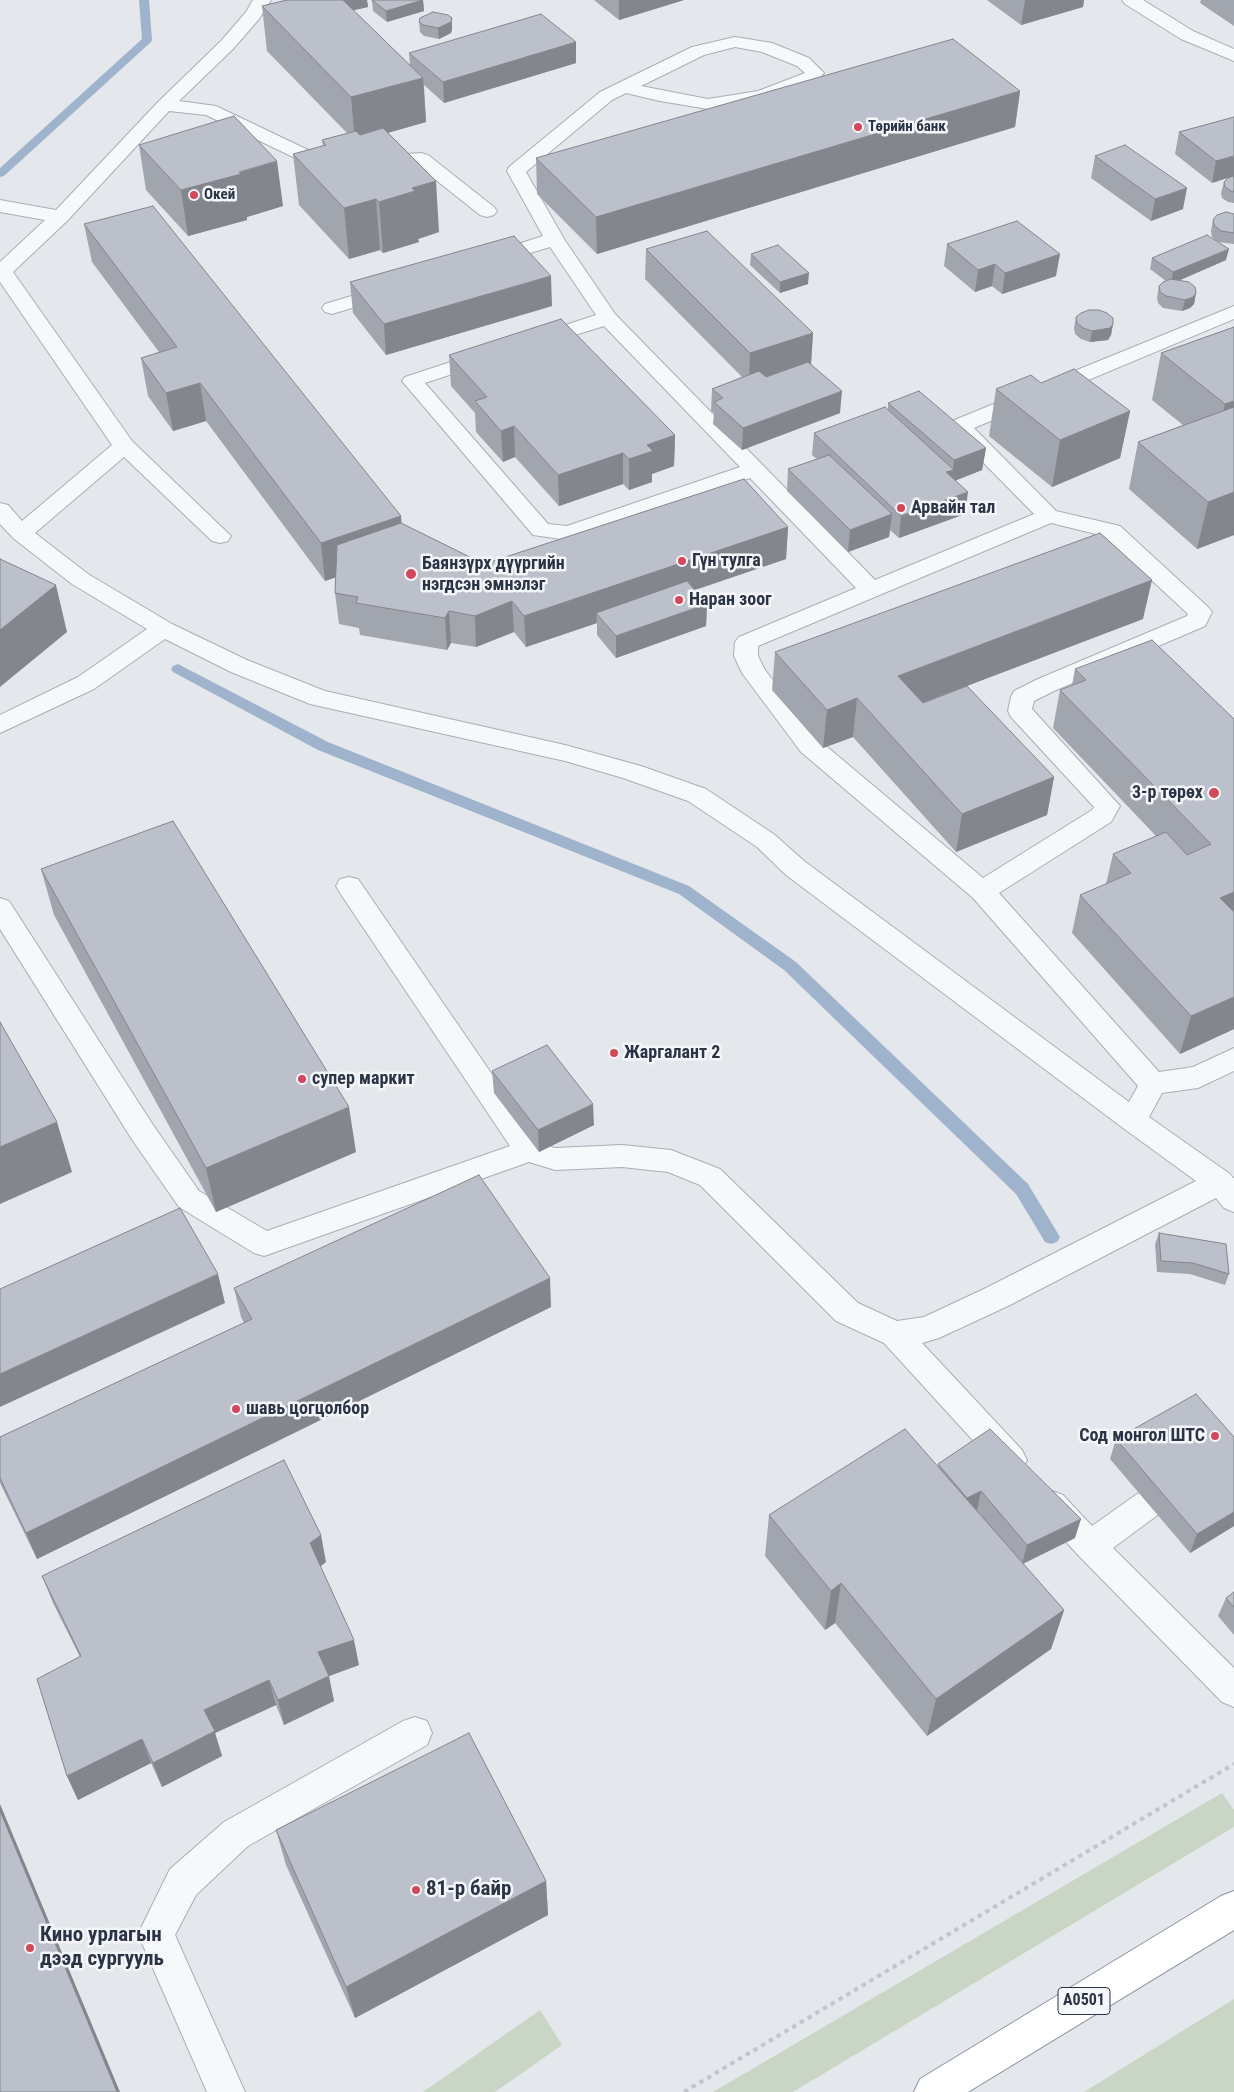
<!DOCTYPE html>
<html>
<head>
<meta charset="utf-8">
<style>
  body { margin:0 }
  canvas { display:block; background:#e4e7ec }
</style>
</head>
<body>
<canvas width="1234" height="2092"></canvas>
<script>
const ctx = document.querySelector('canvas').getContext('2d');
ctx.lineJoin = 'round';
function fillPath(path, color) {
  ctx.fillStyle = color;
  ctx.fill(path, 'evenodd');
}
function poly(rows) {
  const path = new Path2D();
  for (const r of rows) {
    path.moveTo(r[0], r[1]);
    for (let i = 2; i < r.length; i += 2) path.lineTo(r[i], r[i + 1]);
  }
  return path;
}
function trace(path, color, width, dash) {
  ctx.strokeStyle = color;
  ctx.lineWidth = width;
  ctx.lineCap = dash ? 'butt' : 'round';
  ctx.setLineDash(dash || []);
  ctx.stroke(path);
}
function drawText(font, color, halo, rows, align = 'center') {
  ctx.font = font + ' "Roboto Condensed",sans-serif';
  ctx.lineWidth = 5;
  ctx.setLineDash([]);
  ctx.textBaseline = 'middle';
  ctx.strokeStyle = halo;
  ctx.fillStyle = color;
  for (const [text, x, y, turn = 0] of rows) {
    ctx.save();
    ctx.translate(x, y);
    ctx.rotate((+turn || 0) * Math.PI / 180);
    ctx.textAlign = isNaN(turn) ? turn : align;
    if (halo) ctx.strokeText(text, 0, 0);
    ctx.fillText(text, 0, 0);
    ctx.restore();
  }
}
fillPath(poly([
  [1222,1793,1234,1810,1234,1827,793,2092,713,2092],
  [1234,1999,1234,2092,1084,2092],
  [540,2010,562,2045,495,2092,423,2092]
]), '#c9d6c5');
fillPath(poly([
  [139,0,149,0,152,40,151,42,4,176,0,177,0,168,142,39,139,0],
  [178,664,328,742,689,886,796,962,1028,1184,1060,1237,1057,1242,1051,1244,1045,1242,1016,1194,784,970,679,894,318,750,173,672,171,669,173,666,178,664]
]), '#9fb4cc');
const minor = poly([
  [253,0,271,0,259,19,233,49,179,101,216,106,329,160,340,161,342,165,340,169,327,172,320,170,206,115,169,111,67,221,13,272,132,441,231,536,228,541,220,543,212,541,124,457,35,533,88,574,172,624,247,660,325,691,565,745,641,766,706,789,775,835,804,861,1129,1102,1138,1086,973,898,801,752,742,673,734,656,735,642,739,637,856,588,750,478,576,538,568,540,533,535,402,381,405,377,478,353,485,351,492,353,495,357,492,361,425,383,548,524,567,526,740,467,604,326,543,345,536,347,529,345,526,341,529,337,596,315,550,247,491,265,484,263,481,259,484,255,543,236,507,171,509,167,600,92,692,47,735,37,772,43,809,58,824,73,816,82,768,100,708,109,660,101,626,93,612,100,526,172,564,239,615,314,875,580,1034,514,952,431,949,426,952,421,1234,306,1234,319,974,428,1056,511,1120,526,1208,607,1212,612,1205,626,1054,691,1034,701,1032,709,1120,806,1111,822,999,893,1159,1072,1193,1067,1234,1048,1234,1071,1198,1088,1162,1093,1149,1117,1230,1174,1234,1179,1234,1212,1224,1208,1216,1198,1008,1306,939,1338,922,1343,1022,1450,1027,1460,1022,1470,1011,1474,1000,1470,884,1343,836,1321,700,1185,668,1172,622,1167,555,1170,529,1162,264,1256,254,1253,179,1207,133,1141,0,929,0,898,9,901,153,1125,199,1191,267,1231,510,1146,340,893,336,886,340,879,349,877,358,879,539,1143,555,1148,622,1145,671,1150,720,1169,858,1303,897,1321,924,1317,986,1288,1196,1181,1123,1128,786,875,757,847,688,801,623,778,565,761,310,704,231,672,165,639,94,689,0,733,0,715,78,677,147,629,72,584,13,538,0,524,0,503,8,505,22,521,112,445,0,282,0,262,45,220,0,212,0,200,56,210,159,101,221,41,246,12,253,0],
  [735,47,762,52,797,66,805,73,758,91,708,99,641,86,704,55,735,47],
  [1051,523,1104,536,1188,614,1187,616,1038,679,1014,691,1011,697,1008,711,1011,717,1094,807,1092,810,983,878,819,740,765,670,758,656,758,646,1051,523],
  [1122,0,1143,0,1193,31,1234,49,1234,61,1181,39,1125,4,1122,0],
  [421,153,428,155,494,207,497,211,494,215,487,217,480,215,417,165,376,168,369,166,367,162,369,158,376,156,421,153],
  [388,285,395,287,398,291,395,295,332,314,325,312,322,308,325,304,388,285],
  [1148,1490,1159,1494,1164,1504,1159,1514,1113,1548,1234,1668,1234,1707,1222,1702,1079,1556,1041,1515,1036,1505,1041,1495,1052,1491,1063,1495,1092,1526,1137,1494,1148,1490],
  [415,1717,427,1721,432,1733,427,1745,248,1846,196,1895,175,1935,245,2092,207,2092,138,1934,170,1869,224,1822,403,1721,415,1717]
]);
const highway = poly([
  [1234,1891,1234,1930,968,2092,914,2092,920,2079,1221,1896,1234,1891]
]);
trace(minor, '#a9aeb7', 2);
trace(highway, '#8b94a3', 2);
trace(poly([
  [684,2092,1234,1764]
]), '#c2c5cb', 4, [4.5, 4.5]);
fillPath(minor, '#f7f8fa');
fillPath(highway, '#fff');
fillPath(poly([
  [287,0,367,0,368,7,353,10,410,65,409,53,576,42,576,63,444,103,424,85,426,122,388,133,439,232,418,239,419,242,383,253,380,250,349,259,299,205,293,154,323,146,322,140,347,133,267,51,262,6],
  [372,0,423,0,424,11,387,22,373,11],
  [594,0,684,0,619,20],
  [987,0,1084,0,1083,7,1021,25],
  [1201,0,1234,0,1234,26,1200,3],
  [452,18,452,29,451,33,439,39,424,36,420,32,419,22],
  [1020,91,1015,127,597,254,537,194,536,158],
  [1234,117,1212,183,1175,154,1179,132],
  [139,145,283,206,247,217,247,220,188,236,146,190],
  [1095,156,1183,209,1151,221,1091,178],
  [1234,176,1234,203,1228,202,1222,198,1221,193,1224,182],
  [1234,214,1234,244,1218,242,1212,237,1211,231,1213,220],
  [84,224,401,516,401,523,484,564,788,527,786,559,695,590,707,604,706,626,616,658,597,635,597,623,526,647,514,632,476,647,451,643,447,650,360,635,359,628,339,624,335,593,336,577,325,581,206,421,173,431,148,396,141,358,159,352,92,262],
  [947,244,1056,276,1002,294,992,286,975,292,944,266],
  [646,249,813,333,811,364,840,413,742,450,713,424,714,413,711,411,712,389,742,377,645,279],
  [751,254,808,284,780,293,750,265],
  [1152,258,1226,260,1178,281,1196,293,1194,304,1190,308,1182,311,1163,308,1158,303,1157,298,1159,286,1166,281,1150,269],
  [350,282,552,306,386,355,353,313],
  [1076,317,1113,324,1111,335,1108,340,1090,342,1081,339,1075,334,1074,328],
  [1234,327,1234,535,1197,549,1129,489,1138,442,1183,425,1152,400,1161,353],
  [449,355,675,435,674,466,652,474,652,482,629,490,623,484,559,506,515,457,503,462,476,432,475,413,451,386],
  [1041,383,1130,411,1120,458,1052,487,989,436,996,389],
  [888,403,986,448,982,470,956,480,965,514,899,538,890,530,889,537,848,552,787,491,788,469,817,459,812,455,814,433,888,410],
  [1143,619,922,703,1054,777,1047,815,956,852,853,737,823,748,772,690,775,652],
  [1075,669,1234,719,1234,1029,1180,1054,1072,933,1080,895,1106,884,1113,854,1156,836,1053,728,1060,690,1072,685],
  [41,869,356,1152,216,1212,54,915],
  [492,1071,594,1125,539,1152,494,1093],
  [1159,1233,1229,1274,1225,1285,1190,1274,1157,1272,1155,1244],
  [234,1288,551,1307,37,1559,0,1483,0,1437,244,1323,241,1317],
  [1116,1439,1234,1526,1190,1553,1110,1459],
  [938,1464,1075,1538,1023,1564,1064,1610,1051,1649,927,1736,835,1623,825,1630,765,1556,769,1515,938,1467],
  [326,1562,320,1566,359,1665,328,1676,334,1701,284,1725,276,1705,215,1733,222,1756,162,1787,151,1763,78,1800,67,1776,80,1657,53,1603,42,1576],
  [1234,1592,1234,1635,1218,1616,1226,1598],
  [276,1830,546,1881,548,1915,355,2018,286,1865]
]), '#a1a5ae');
fillPath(poly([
  [324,0,367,0,368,7,325,17],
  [423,0,424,11,387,22,386,11],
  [619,0,684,0,619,20],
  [1025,0,1084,0,1083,7,1021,25],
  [452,18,452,29,451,33,439,39,438,28],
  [576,42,576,63,444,103,443,82],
  [423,78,426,122,355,142,351,97],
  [1020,91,1015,127,597,254,596,217],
  [1234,156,1234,176,1212,183,1216,161],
  [277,161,283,206,247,217,247,220,188,236,181,190],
  [436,181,439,232,418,239,419,242,383,253,379,202,412,188],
  [1187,188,1183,209,1151,221,1155,199],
  [376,199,380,250,349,259,344,208],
  [1229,249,1226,260,1171,284,1173,272],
  [1060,254,1056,276,1002,294,1005,273],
  [995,264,992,286,975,292,978,270],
  [809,273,808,284,780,293,780,282],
  [551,276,552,306,386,355,384,324],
  [1196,293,1194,304,1190,308,1182,311,1185,300],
  [1113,324,1111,335,1108,340,1090,342,1092,331],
  [813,333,811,364,749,384,750,353],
  [200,383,206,421,173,431,166,393],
  [842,391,840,413,742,450,743,428],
  [1234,401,1234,444,1214,451,1225,404],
  [1130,411,1120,458,1052,487,1060,440],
  [514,426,515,457,503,462,501,431],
  [675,435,674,466,652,474,652,482,629,490,629,459,647,445],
  [986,448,982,470,952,482,946,472,953,470,954,460],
  [623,453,623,484,559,506,558,475],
  [968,492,965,514,899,538,901,516],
  [1234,492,1234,535,1197,549,1208,502],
  [892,514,889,537,848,552,850,530],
  [401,516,404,554,325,581,321,543],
  [788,527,786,559,603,621,596,613,597,623,526,647,524,616],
  [1152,580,1143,619,893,714,898,676],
  [56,585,67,632,0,687,0,630],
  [512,601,514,632,476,647,475,616],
  [707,604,706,626,616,658,616,636],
  [449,611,451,643,447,650,445,618],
  [857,698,853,737,823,748,827,710],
  [1054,777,1047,815,956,852,962,814],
  [1234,892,1234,925,1220,898],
  [1234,997,1234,1029,1180,1054,1191,1016],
  [593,1104,594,1125,539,1152,538,1130],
  [349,1107,356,1152,216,1212,206,1168],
  [57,1122,72,1172,0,1204,0,1147],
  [218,1274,225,1303,0,1407,0,1374],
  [550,1278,551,1307,37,1559,26,1533],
  [981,1491,977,1510,963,1517,967,1498],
  [1234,1512,1234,1526,1190,1553,1197,1534],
  [1081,1519,1075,1538,1022,1564,1027,1545],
  [321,1535,326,1562,316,1570,310,1543],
  [841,1583,835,1623,825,1630,831,1591],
  [1064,1610,1051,1649,927,1736,936,1699],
  [354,1640,359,1665,324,1678,318,1652],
  [329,1676,334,1701,284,1725,278,1700],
  [269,1680,276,1705,215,1733,222,1756,162,1787,153,1763,204,1710],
  [142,1739,151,1763,78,1800,67,1776],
  [0,1804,120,2092,117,2092,0,1811],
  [546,1881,548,1915,355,2018,346,1987]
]), '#83868d');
const building = poly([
  [287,0,343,0,423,78,351,97,262,6,287,0],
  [372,0,423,0,386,11,372,0],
  [433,12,448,15,452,18,451,22,438,28,423,25,419,22,420,18,433,12],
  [541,14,576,42,443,82,409,53,541,14],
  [953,39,1020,91,596,217,536,158,953,39],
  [234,116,277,161,239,172,241,174,181,190,139,145,234,116],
  [1234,117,1234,156,1216,161,1179,132,1234,117],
  [383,128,436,181,412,188,415,191,379,202,376,199,344,208,293,154,326,145,322,140,356,131,360,135,383,128],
  [1125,145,1187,188,1155,199,1095,156,1125,145],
  [1234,176,1234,192,1231,191,1225,187,1224,182,1228,178,1234,176],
  [153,206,401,516,321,543,200,383,166,393,141,358,177,347,84,224,153,206],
  [1226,212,1234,214,1234,233,1221,231,1214,225,1213,220,1217,215,1226,212],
  [1017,221,1060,254,1005,273,995,264,978,270,947,244,1017,221],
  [707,231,813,333,750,353,646,249,707,231],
  [1207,235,1229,249,1173,272,1152,258,1207,235],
  [514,236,551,276,384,324,350,282,514,236],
  [778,245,809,273,780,282,751,254,778,245],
  [1171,279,1189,282,1195,287,1196,293,1193,297,1185,300,1166,296,1160,292,1159,286,1163,282,1171,279],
  [1089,310,1099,310,1107,313,1113,318,1113,324,1110,328,1092,331,1083,328,1077,323,1076,317,1081,313,1089,310],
  [561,319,675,435,647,445,653,451,629,459,623,453,558,475,514,426,501,431,475,401,487,397,449,355,561,319],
  [1234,327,1234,401,1225,404,1161,353,1234,327],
  [808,362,842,391,743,428,714,402,723,398,712,389,759,371,766,377,808,362],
  [1074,369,1130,411,1060,440,996,389,1031,375,1041,383,1074,369],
  [919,391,986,448,954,460,888,403,919,391],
  [885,407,954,470,946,472,968,492,901,516,814,433,885,407],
  [1234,407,1234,492,1208,502,1138,442,1234,407],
  [829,455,892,514,850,530,788,469,829,455],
  [744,479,788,527,524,616,512,601,475,616,449,611,445,618,356,603,358,597,335,593,337,545,401,523,484,564,744,479],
  [1100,533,1152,580,898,676,923,703,967,686,1054,777,962,814,857,698,827,710,775,652,1100,533],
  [0,559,56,585,0,630,0,559],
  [687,581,707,604,616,636,596,613,687,581],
  [1152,640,1234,719,1234,892,1220,898,1234,912,1234,997,1191,1016,1080,895,1131,873,1113,854,1166,832,1187,855,1211,844,1060,690,1086,680,1075,669,1152,640],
  [173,821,349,1107,206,1168,41,869,173,821],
  [0,1022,57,1122,0,1147,0,1022],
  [547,1045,593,1104,538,1130,492,1071,547,1045],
  [479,1175,550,1278,26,1533,0,1478,0,1437,252,1319,234,1288,479,1175],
  [180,1208,218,1274,0,1374,0,1289,180,1208],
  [1159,1233,1226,1244,1229,1274,1193,1263,1161,1261,1159,1233],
  [1196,1394,1234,1437,1234,1512,1197,1534,1116,1439,1196,1394],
  [905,1429,1064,1610,936,1699,841,1583,831,1591,769,1515,905,1429],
  [990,1429,1081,1519,1027,1545,981,1491,967,1498,938,1464,990,1429],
  [284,1460,321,1535,310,1543,354,1640,318,1652,329,1676,278,1700,269,1680,204,1710,215,1731,153,1763,142,1739,67,1776,37,1679,81,1656,42,1576,284,1460],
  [1234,1592,1234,1607,1226,1598,1234,1592],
  [469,1733,546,1881,346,1987,276,1830,469,1733],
  [0,1811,117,2092,0,2092,0,1811]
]);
fillPath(building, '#bbc0ca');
trace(building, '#83868d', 1);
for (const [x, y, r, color] of [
  [858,127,5,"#d1495b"],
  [194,195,5,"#d1495b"],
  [901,508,5,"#d1495b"],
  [682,561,5,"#d1495b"],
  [411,574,6,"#d1495b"],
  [679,600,5,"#d1495b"],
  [1214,793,6,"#d1495b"],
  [614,1053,5,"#d1495b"],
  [302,1079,5,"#d1495b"],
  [236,1409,5,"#d1495b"],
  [1215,1436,5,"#d1495b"],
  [416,1890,5,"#d1495b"],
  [30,1948,5,"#d1495b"]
]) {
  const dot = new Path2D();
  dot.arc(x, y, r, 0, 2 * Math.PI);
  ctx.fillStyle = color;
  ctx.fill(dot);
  trace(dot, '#f4f6f9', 2);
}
drawText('bold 15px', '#2b3445', '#f4f6f9', [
  ["Төрийн банк",868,127],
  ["Окей",204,195]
], 'left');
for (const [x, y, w] of [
  [1084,2001,52]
]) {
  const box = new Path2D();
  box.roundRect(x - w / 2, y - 13.5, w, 27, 4);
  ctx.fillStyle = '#f4f6f9';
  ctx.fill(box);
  trace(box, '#2b3445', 1);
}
drawText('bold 16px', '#2b3445', null, [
  ["A0501",1084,2001]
]);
drawText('bold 18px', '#2b3445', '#f4f6f9', [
  ["Арвайн тал",911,508],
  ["Гүн тулга",692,561],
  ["Баянзүрх дүүргийн",422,564],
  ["нэгдсэн эмнэлэг",422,585],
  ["Наран зоог",689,600],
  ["3-р төрөх",1203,793,"right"],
  ["Жаргалант 2",624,1053],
  ["супер маркит",312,1079],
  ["шавь цогцолбор",246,1409],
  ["Сод монгол ШТС",1205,1436,"right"]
], 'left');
drawText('bold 21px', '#2b3445', '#f4f6f9', [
  ["81-р байр",426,1890],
  ["Кино урлагын",40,1936],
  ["дээд сургууль",40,1960]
], 'left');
</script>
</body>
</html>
